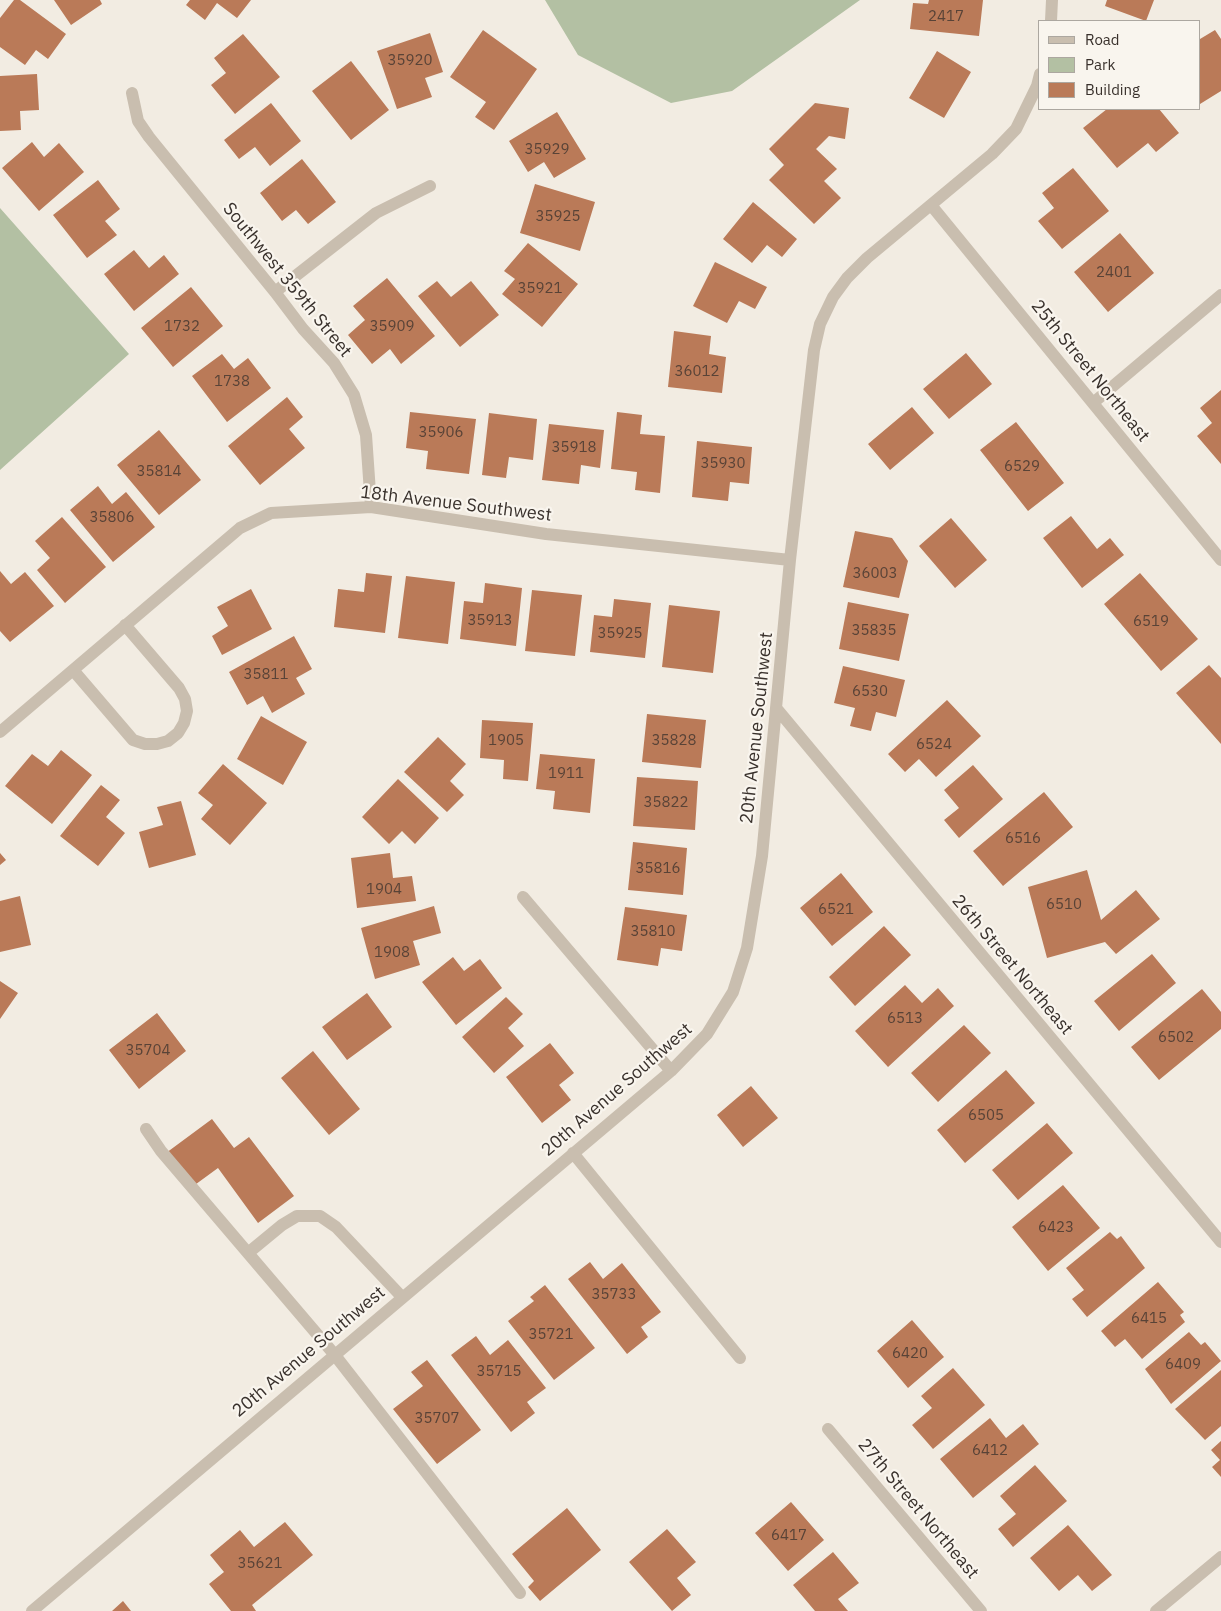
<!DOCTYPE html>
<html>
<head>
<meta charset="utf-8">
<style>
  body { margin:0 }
  #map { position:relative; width:1221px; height:1611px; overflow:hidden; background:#f2ece2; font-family:"IBM Plex Sans",sans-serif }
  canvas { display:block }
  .legend { position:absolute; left:1038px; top:20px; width:162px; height:90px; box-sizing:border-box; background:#f9f5ee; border:1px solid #aca7a0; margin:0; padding:6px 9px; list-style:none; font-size:15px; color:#39312c }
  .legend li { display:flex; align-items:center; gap:10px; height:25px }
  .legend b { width:25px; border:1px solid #aca7a0 }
</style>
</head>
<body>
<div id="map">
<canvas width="1221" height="1611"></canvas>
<ul class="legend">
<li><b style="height:6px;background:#c9beaf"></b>Road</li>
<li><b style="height:14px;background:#b3c0a3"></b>Park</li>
<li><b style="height:14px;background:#ba7a58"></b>Building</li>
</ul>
</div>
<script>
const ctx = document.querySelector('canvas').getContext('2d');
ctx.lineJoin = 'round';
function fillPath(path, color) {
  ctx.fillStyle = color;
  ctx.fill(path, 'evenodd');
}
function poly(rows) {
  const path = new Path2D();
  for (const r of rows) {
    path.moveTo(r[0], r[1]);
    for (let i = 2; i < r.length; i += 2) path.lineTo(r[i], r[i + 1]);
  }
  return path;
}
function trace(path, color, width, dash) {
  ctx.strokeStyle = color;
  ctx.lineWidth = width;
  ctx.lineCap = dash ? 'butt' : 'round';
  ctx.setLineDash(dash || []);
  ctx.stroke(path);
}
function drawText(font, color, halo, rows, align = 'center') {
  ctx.font = font + ' "IBM Plex Sans",sans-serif';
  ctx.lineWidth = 4.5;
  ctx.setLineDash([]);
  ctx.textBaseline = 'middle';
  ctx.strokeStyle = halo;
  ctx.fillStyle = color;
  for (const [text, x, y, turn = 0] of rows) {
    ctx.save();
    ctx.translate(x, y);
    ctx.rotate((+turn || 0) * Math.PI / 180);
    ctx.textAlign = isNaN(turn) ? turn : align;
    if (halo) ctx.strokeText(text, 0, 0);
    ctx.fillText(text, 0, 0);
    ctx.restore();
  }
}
fillPath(poly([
  [545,0,860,0,732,91,671,103,578,55],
  [0,208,129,354,0,470]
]), '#b3c0a3');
fillPath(poly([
  [14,0,20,0,66,34,48,59,36,50,25,65,0,47,0,18],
  [54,0,100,0,102,4,71,25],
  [190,0,251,0,237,18,217,3,205,20,186,5],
  [929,0,983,0,979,36,910,29,913,3,928,4],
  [1107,0,1154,0,1146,21,1105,6],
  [483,30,537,69,494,130,475,117,486,102,450,77],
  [1215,30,1221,39,1221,91,1200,104,1200,39],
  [430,33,443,72,425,78,432,97,397,109,377,51],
  [243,34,280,77,235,114,211,85,226,73,214,58],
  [937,51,971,72,944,118,909,98],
  [351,61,389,110,351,140,312,91],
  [37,74,39,110,20,111,21,130,0,131,0,76],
  [271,103,301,141,270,166,255,147,239,159,224,140],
  [815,103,849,108,845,139,829,136,816,149,837,169,824,181,841,198,814,224,769,180,784,165,769,149],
  [1107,109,1159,109,1179,133,1156,152,1148,143,1117,168,1083,128],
  [557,112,586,159,554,178,544,162,528,172,509,141],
  [32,142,44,157,59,143,84,172,39,211,2,168],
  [302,159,336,202,308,224,296,210,282,221,260,193],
  [1073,168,1109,211,1062,249,1038,221,1054,208,1042,193],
  [98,180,120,209,105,221,117,235,87,258,53,215],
  [535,184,595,202,580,251,520,233],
  [753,202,797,239,782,257,767,245,752,263,723,239],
  [1120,233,1154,273,1108,312,1074,272],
  [528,243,578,284,542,327,502,294,515,279,504,271],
  [134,250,149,268,164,255,179,274,134,311,104,274],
  [715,262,767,287,755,309,739,301,727,323,693,306],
  [387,278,435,336,401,364,390,349,372,364,348,335,365,320,353,306],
  [437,281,451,297,471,281,499,315,460,347,418,296],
  [191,287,223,326,173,367,141,328],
  [674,331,711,336,709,354,726,357,722,393,668,387],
  [966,353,992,384,949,419,923,389],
  [222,354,234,369,248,358,271,388,227,422,192,376],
  [1221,390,1221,464,1197,436,1212,423,1200,408],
  [287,397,303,417,289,429,305,448,260,485,228,446],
  [912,407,934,433,890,470,868,444],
  [410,412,476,419,469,474,426,469,428,451,406,448],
  [617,412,642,415,640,434,665,436,660,493,635,490,637,472,611,469],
  [489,413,537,419,533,460,509,457,506,478,482,475],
  [1016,422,1064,483,1028,511,980,450],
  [549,424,604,430,600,468,581,465,579,484,542,480],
  [159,430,201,480,159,515,117,465],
  [697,441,752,447,749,484,730,482,728,501,692,497],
  [98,486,112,504,126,492,155,527,113,562,70,510],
  [1071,516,1097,549,1110,538,1124,555,1082,588,1043,538],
  [62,517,106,567,65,603,37,570,50,558,35,541],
  [951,518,987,560,955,588,919,546],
  [855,531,892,538,908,561,899,598,843,587],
  [0,571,11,584,25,572,54,606,10,642,0,631],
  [366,573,392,576,385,633,334,627,338,589,364,592],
  [1140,573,1198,639,1161,671,1104,604],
  [406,576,455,582,448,644,398,638],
  [485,583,522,588,516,646,460,639,464,601,483,603],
  [251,589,272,629,222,655,212,636,228,626,217,607],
  [532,590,582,595,575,656,525,651],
  [614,599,651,603,645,658,590,652,594,615,612,617],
  [848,602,909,614,899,661,839,649],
  [669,605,720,611,713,673,662,667],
  [294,636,312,669,296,678,305,694,272,713,263,696,247,705,229,672],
  [1209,665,1221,678,1221,744,1176,693],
  [843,666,905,680,896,717,876,712,871,731,850,726,855,708,834,703],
  [947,700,981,736,936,777,919,759,905,772,888,754],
  [647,714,706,720,701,768,642,762],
  [261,716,307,742,283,785,237,759],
  [482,720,533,723,528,781,503,779,504,760,480,758],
  [438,737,466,764,450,781,464,795,447,812,404,772],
  [61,750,92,775,52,824,5,786,32,754,48,766],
  [540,754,595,759,590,813,553,809,555,791,536,789],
  [223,764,267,803,230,845,201,819,213,805,198,793],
  [973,765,1003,799,959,838,944,820,959,808,944,790],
  [637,777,698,781,695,830,633,826],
  [398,779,439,818,415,844,402,831,389,844,362,817],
  [101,785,120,800,106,817,125,833,98,866,60,836],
  [1044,792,1073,827,1003,886,973,851],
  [181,801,196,855,149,868,139,832,163,825,157,807],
  [633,842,687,848,683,895,628,890],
  [0,853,6,860,0,865],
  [390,853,393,878,412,876,416,901,357,908,351,858],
  [1087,870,1101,920,1136,890,1160,919,1116,954,1105,942,1047,958,1028,887],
  [841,873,873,912,832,946,800,908],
  [20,896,31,945,0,952,0,901],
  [434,906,441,933,413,941,420,965,375,979,361,928],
  [625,907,687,915,682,951,661,948,658,966,617,960],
  [884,926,911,955,855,1006,829,977],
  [1152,954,1176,983,1119,1031,1094,1001],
  [453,957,464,971,480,959,502,988,456,1025,422,982],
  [0,981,18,993,0,1019],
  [905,985,922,1003,938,988,954,1006,888,1067,855,1031],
  [1202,989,1221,1012,1221,1029,1159,1080,1131,1047],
  [367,993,392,1027,347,1060,322,1027],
  [506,997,523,1014,508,1028,524,1046,494,1073,462,1037],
  [157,1013,186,1051,139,1089,109,1050],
  [964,1025,991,1053,938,1102,911,1073],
  [550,1043,574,1073,559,1085,571,1100,542,1123,506,1077],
  [313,1051,360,1109,329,1135,281,1078],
  [1006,1070,1035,1103,965,1163,937,1130],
  [751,1086,778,1118,743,1147,717,1115],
  [212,1119,234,1148,249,1137,294,1196,258,1223,218,1168,192,1187,166,1153],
  [1047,1123,1073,1153,1018,1200,992,1170],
  [1063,1185,1100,1228,1048,1271,1012,1227],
  [1110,1232,1117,1239,1121,1236,1145,1268,1087,1317,1072,1299,1084,1290,1066,1268],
  [590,1262,603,1279,622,1263,661,1312,641,1327,648,1337,627,1354,568,1279],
  [1158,1282,1184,1312,1180,1315,1185,1322,1142,1359,1125,1339,1115,1347,1101,1331],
  [545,1285,595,1348,554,1380,508,1321,534,1301,530,1297],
  [912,1320,944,1357,908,1388,877,1351],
  [1189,1332,1201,1345,1205,1342,1221,1361,1171,1404,1145,1369],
  [476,1336,490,1355,508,1340,546,1388,527,1402,535,1413,511,1432,451,1355],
  [427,1360,481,1430,437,1464,393,1409,423,1386,411,1372],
  [953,1368,985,1405,933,1449,912,1425,932,1408,921,1396],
  [1221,1370,1221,1426,1205,1440,1175,1409],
  [990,1418,1006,1438,1023,1424,1039,1444,973,1498,940,1459],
  [1221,1441,1221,1477,1212,1467,1220,1460,1211,1450],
  [1035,1465,1067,1501,1013,1547,998,1529,1016,1514,1000,1496],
  [791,1502,824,1540,788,1571,755,1533],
  [567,1508,601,1550,540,1601,528,1587,534,1581,512,1554],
  [285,1522,313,1555,252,1605,256,1611,231,1611,209,1584,224,1572,210,1555,240,1530,254,1547],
  [1068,1525,1112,1575,1092,1591,1078,1575,1059,1591,1030,1558],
  [667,1529,696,1562,677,1578,691,1595,672,1611,629,1562],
  [833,1552,859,1583,838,1599,848,1611,815,1611,793,1585],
  [123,1601,131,1611,112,1611]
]), '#ba7a58');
trace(poly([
  [1051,21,1052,0],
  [132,93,138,121,149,137,275,292,303,329,334,363,354,395,366,435,371,507],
  [931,205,1221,560],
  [275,292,376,213,430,186],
  [1093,403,1221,295],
  [73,670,133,740,145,744,157,744,168,741,178,733,184,723,187,711,185,699,179,688,125,625],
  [777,709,1221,1242],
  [0,732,240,528,271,513,371,507,546,534,790,560],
  [523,897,671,1071],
  [146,1129,161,1151,334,1354,520,1593],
  [573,1153,740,1358],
  [248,1253,282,1225,297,1216,320,1216,336,1227,402,1297],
  [828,1429,981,1611],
  [32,1611,671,1071,707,1034,733,992,747,948,762,856,790,560,814,350,820,324,833,297,847,278,867,258,992,154,1016,129,1037,86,1040,74],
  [1156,1611,1221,1557]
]), '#c9beaf', 12);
drawText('15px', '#594337', null, [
  ["2417",946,17],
  ["35920",410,61],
  ["35929",547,150],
  ["35925",558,217],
  ["2401",1114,273],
  ["35921",540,289],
  ["1732",182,327],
  ["35909",392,327],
  ["36012",697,372],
  ["1738",232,382],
  ["35906",441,433],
  ["35918",574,448],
  ["35930",723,464],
  ["6529",1022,467],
  ["35814",159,472],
  ["35806",112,518],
  ["36003",875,574],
  ["35913",490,621],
  ["6519",1151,622],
  ["35835",874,631],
  ["35925",620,634],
  ["35811",266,675],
  ["6530",870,692],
  ["1905",506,741],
  ["35828",674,741],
  ["6524",934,745],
  ["1911",566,774],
  ["35822",666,803],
  ["6516",1023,839],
  ["35816",658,869],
  ["1904",384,890],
  ["6510",1064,905],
  ["6521",836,910],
  ["35810",653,932],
  ["1908",392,953],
  ["6513",905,1019],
  ["6502",1176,1038],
  ["35704",148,1051],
  ["6505",986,1116],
  ["6423",1056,1228],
  ["35733",614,1295],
  ["6415",1149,1319],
  ["35721",551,1335],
  ["6420",910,1354],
  ["6409",1183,1365],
  ["35715",499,1372],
  ["35707",437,1419],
  ["6412",990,1451],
  ["6417",789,1536],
  ["35621",260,1564]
]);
drawText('18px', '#39312c', '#f9f5ee', [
  ["Southwest 359th Street",287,280,51],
  ["25th Street Northeast",1090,371,51],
  ["18th Avenue Southwest",456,504,7],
  ["20th Avenue Southwest",757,728,-84],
  ["26th Street Northeast",1012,965,50],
  ["20th Avenue Southwest",617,1090,-41],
  ["20th Avenue Southwest",309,1352,-40],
  ["27th Street Northeast",918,1509,50]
]);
</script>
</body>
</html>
